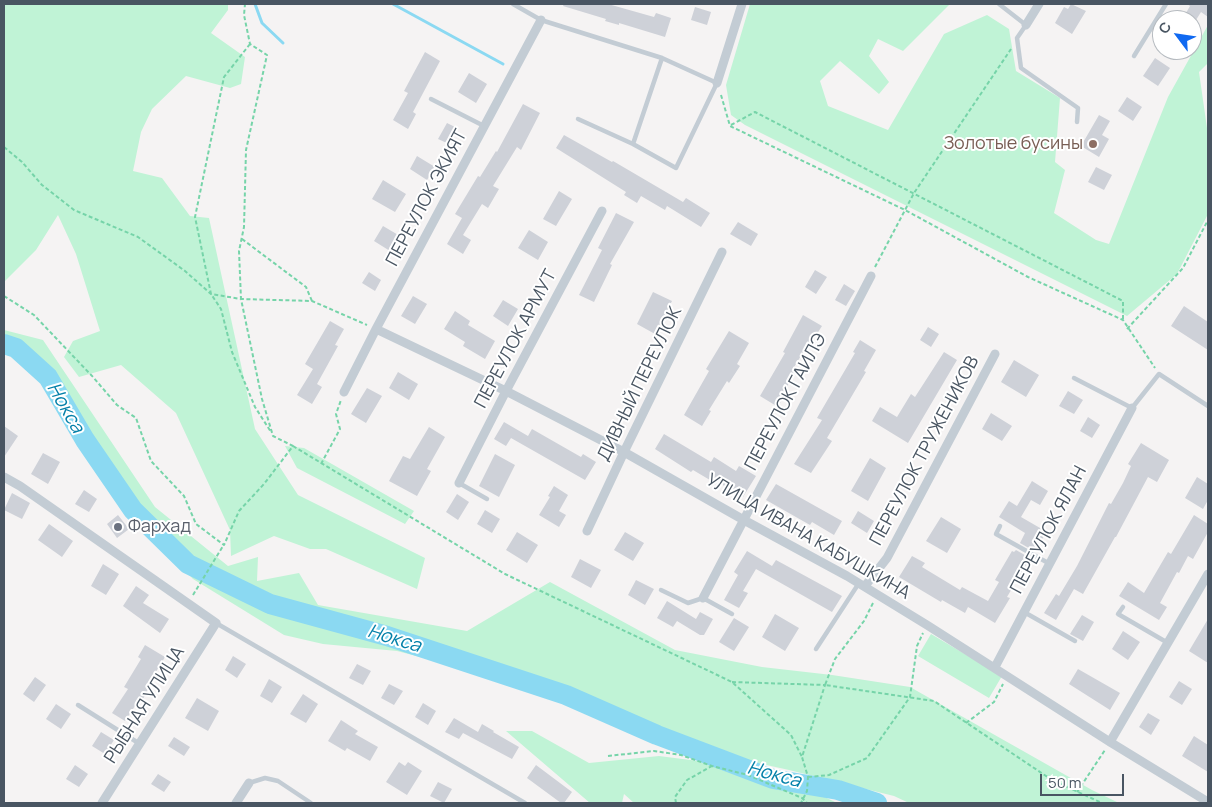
<!DOCTYPE html>
<html>
<head>
<meta charset="utf-8">
<style>
  body { margin:0 }
  #map { position:relative; width:1212px; height:807px; overflow:hidden; background:#f5f3f3; font-family:Manrope,sans-serif }
  canvas { display:block }
  .frame { position:absolute; inset:0; border:5px solid #495562; pointer-events:none }
  .north { position:absolute; left:1152px; top:10px; width:50px; height:50px; box-sizing:border-box; background:#fff; border:1px solid #b6bbc0; border-radius:50%; rotate:301deg; font-size:14px; font-weight:700; line-height:20px; text-align:center; color:#495562 }
  .north::after { content:''; display:block; margin:auto; width:18px; height:22px; background:#1069f1; clip-path:polygon(50% 0,100% 100%,50% 72%,0 100%) }
  .scale { position:absolute; left:1040px; top:774px; width:84px; height:22px; box-sizing:border-box; border:2px solid #495562; border-top:0; padding-left:6px; font-size:15px; line-height:18px; white-space:nowrap; color:#495562; -webkit-text-stroke:4px #fff; paint-order:stroke }
</style>
</head>
<body>
<div id="map">
<canvas width="1212" height="807"></canvas>
<div class="frame"></div>
<div class="north">С</div>
<div class="scale">50 m</div>
</div>
<script>
const ctx = document.querySelector('canvas').getContext('2d');
ctx.lineJoin = 'round';
function fillPath(path, color) {
  ctx.fillStyle = color;
  ctx.fill(path, 'evenodd');
}
function poly(rows) {
  const path = new Path2D();
  for (const r of rows) {
    path.moveTo(r[0], r[1]);
    for (let i = 2; i < r.length; i += 2) path.lineTo(r[i], r[i + 1]);
  }
  return path;
}
function trace(path, color, width, dash) {
  ctx.strokeStyle = color;
  ctx.lineWidth = width;
  ctx.lineCap = dash ? 'butt' : 'round';
  ctx.setLineDash(dash || []);
  ctx.stroke(path);
}
function drawText(font, color, halo, rows, align = 'center') {
  ctx.font = font + ' Manrope,sans-serif';
  ctx.lineWidth = 4;
  ctx.setLineDash([]);
  ctx.textBaseline = 'middle';
  ctx.strokeStyle = halo;
  ctx.fillStyle = color;
  for (const [text, x, y, turn = 0] of rows) {
    ctx.save();
    ctx.translate(x, y);
    ctx.rotate((+turn || 0) * Math.PI / 180);
    ctx.textAlign = isNaN(turn) ? turn : align;
    if (halo) ctx.strokeText(text, 0, 0);
    ctx.fillText(text, 0, 0);
    ctx.restore();
  }
}
fillPath(poly([
  [4,4,228,4,228,10,211,33,245,57,241,84,230,88,186,76,152,109,141,132,133,171,162,178,190,216,209,218,255,429,298,495,425,558,417,589,326,549,310,549,274,536,231,556,230,530,176,413,121,365,79,377,64,357,73,341,100,331,76,254,58,215,36,250,4,282],
  [750,4,950,4,903,51,878,39,869,56,889,82,879,94,840,61,820,81,828,106,888,130,944,34,987,15,1009,29,1016,71,1060,98,1055,162,1065,170,1054,213,1096,240,1109,244,1168,97,1208,25,1208,63,1199,72,1208,135,1208,214,1177,274,1127,316,745,125,731,115,726,85],
  [4,330,43,340,155,507,228,566,258,557,257,581,299,573,318,605,467,631,550,582,675,650,762,667,832,675,910,687,1092,790,1119,803,909,803,894,796,789,770,649,739,543,695,474,671,397,651,323,644,284,635,193,579,130,513,79,440,45,383,13,355,4,351],
  [285,446,304,448,414,511,405,524,297,468],
  [931,634,1002,676,989,698,918,656],
  [506,731,532,731,589,763,659,756,745,767,792,781,837,803,634,803,624,794,622,803,590,803]
]), '#c0f3d6');
trace(poly([
  [255,4,262,23,283,43],
  [393,4,503,64]
]), '#8bd9f2', 3);
trace(poly([
  [4,344,16,348,48,377,85,440,133,510,188,564,270,604,387,636,566,695,657,735,773,779,838,790,877,803]
]), '#8bd9f2', 20);
fillPath(poly([
  [564,4,608,4,654,17,656,13,671,18,665,37,619,23,619,25,605,21,606,19,563,6],
  [1071,4,1086,11,1072,34,1055,23,1064,7,1068,9],
  [1187,4,1208,4,1208,17,1201,12,1196,20,1182,20,1190,6],
  [695,7,711,12,707,25,691,20],
  [425,52,440,61,413,112,416,114,408,129,393,120,408,93,404,91],
  [1155,58,1170,68,1158,86,1143,76],
  [469,73,487,84,476,103,458,92],
  [1127,97,1142,107,1133,121,1118,111],
  [523,104,540,113,521,150,517,147,493,186,499,189,488,208,482,204,463,235,471,240,463,254,447,244,462,218,455,214,478,176,480,177,496,151,497,152],
  [1099,115,1110,121,1102,135,1109,139,1099,157,1081,146],
  [447,123,457,128,449,144,438,139],
  [564,135,612,162,613,161,683,202,686,198,710,213,701,227,667,206,665,210,641,196,637,203,624,195,626,192,556,148],
  [417,156,435,167,427,180,410,169],
  [1096,167,1112,175,1104,190,1088,182],
  [383,180,406,194,395,212,372,199],
  [559,191,572,199,556,226,543,219],
  [616,213,634,222,610,264,612,265,594,302,579,295,602,250,598,248],
  [738,222,758,234,751,246,730,234],
  [383,226,400,236,390,251,374,241],
  [529,230,548,242,538,260,518,248],
  [815,270,827,277,816,294,805,287],
  [369,272,381,280,375,291,362,283],
  [844,284,855,291,846,306,835,300],
  [653,292,672,301,655,334,637,324],
  [413,296,427,304,415,324,401,316],
  [503,300,518,309,508,326,493,316],
  [1184,306,1208,322,1208,350,1171,326],
  [455,311,470,321,468,325,495,341,485,359,463,346,465,342,444,329],
  [803,315,822,326,813,340,811,339,793,369,797,370,783,393,785,394,778,407,760,396,785,353,783,352],
  [330,321,344,329,335,345,338,346,317,384,322,387,312,404,297,395,313,369,305,364],
  [928,327,939,334,931,347,920,340],
  [729,331,749,343,737,364,740,366,729,383,727,381,709,410,711,411,702,426,684,415,709,371,706,369],
  [860,340,876,350,864,371,866,372,827,438,832,441,811,473,794,464,822,420,817,418,855,353,853,352],
  [944,352,957,360,908,443,872,421,880,407,897,417,911,394,915,397],
  [1014,360,1039,375,1026,397,1001,382],
  [398,372,418,384,409,400,389,388],
  [367,388,382,396,366,423,351,414],
  [1068,391,1083,400,1074,414,1059,406],
  [991,413,1012,426,1002,441,982,429],
  [1088,417,1100,425,1092,438,1080,431],
  [504,422,528,436,532,429,581,457,583,454,596,462,585,480,511,438,506,446,494,439],
  [4,426,18,436,4,457],
  [429,427,445,437,427,469,431,471,417,496,389,481,403,456,410,459],
  [664,434,711,462,714,457,736,471,739,466,756,476,743,497,716,481,715,483,693,470,691,472,655,449],
  [1141,443,1169,460,1157,482,1148,477,1116,537,1115,537,1083,594,1074,589,1056,620,1044,613,1056,594,1059,596,1077,566,1109,503,1111,504,1123,483,1131,466,1128,464],
  [43,453,60,462,48,484,31,474],
  [495,454,515,465,499,497,479,486],
  [870,458,886,468,868,501,851,491],
  [1197,477,1208,484,1208,500,1203,509,1185,498],
  [1032,481,1048,491,1040,505,1031,500,1021,517,1047,532,1034,551,1020,543,1025,533,999,517,1009,501,1017,506],
  [776,484,842,521,834,535,812,522,810,525,766,500],
  [554,486,568,495,559,511,566,515,559,527,539,515,550,497,548,496],
  [84,490,97,499,89,512,75,504],
  [12,493,30,503,22,519,4,510],
  [457,494,469,502,458,520,446,512],
  [485,510,500,519,492,533,477,524],
  [858,511,874,521,867,533,851,523],
  [118,515,129,529,117,538,107,524],
  [1194,515,1208,524,1208,532,1193,559,1188,556,1179,573,1177,572,1160,603,1167,607,1159,620,1119,596,1128,582,1144,593,1168,552,1171,554],
  [941,517,961,529,947,553,926,541],
  [49,524,73,541,62,557,38,540],
  [517,532,538,545,527,563,506,550],
  [625,532,644,543,633,561,614,550],
  [1016,550,1030,558,1007,597,1010,598,995,623,968,607,965,613,942,600,941,602,899,577,912,556,925,563,922,567,960,590,962,587,988,601,999,582,995,580,1012,551,1014,552],
  [747,551,772,566,776,560,842,596,832,612,756,569,743,591,748,593,739,608,724,600,738,575,734,572],
  [580,559,601,570,591,588,571,577],
  [103,564,119,574,106,595,91,586],
  [636,580,654,589,645,605,628,595],
  [136,586,149,595,143,603,169,619,160,633,123,606],
  [667,601,696,619,700,612,713,619,704,635,700,635,677,621,673,627,657,618],
  [775,614,799,628,785,651,762,637],
  [1082,615,1094,622,1083,641,1070,634],
  [734,618,749,627,734,651,719,642],
  [1208,619,1208,663,1189,651],
  [1123,631,1140,642,1128,660,1112,649],
  [145,645,165,657,149,683,151,684,143,699,141,697,125,721,112,713,128,689,124,687,141,659,138,657],
  [233,656,246,664,237,678,225,670],
  [357,664,371,671,363,685,349,678],
  [1078,669,1120,693,1110,710,1069,684],
  [35,677,46,685,34,702,23,694],
  [269,679,282,687,272,703,260,696],
  [1179,681,1192,689,1182,705,1169,697],
  [389,684,403,691,394,705,381,698],
  [303,694,318,704,306,723,290,714],
  [197,698,219,711,208,731,185,718],
  [423,703,436,711,428,725,415,717],
  [56,704,71,714,61,729,46,719],
  [1148,713,1160,720,1151,735,1139,727],
  [454,718,478,732,482,724,494,731,493,732,519,747,512,759,463,733,459,739,445,732],
  [341,720,358,731,355,734,378,747,370,761,347,748,345,751,328,741],
  [101,732,114,740,105,754,92,746],
  [1194,736,1208,745,1208,772,1182,756],
  [174,737,190,747,184,756,168,746],
  [399,762,405,766,408,762,422,771,407,795,386,782],
  [75,765,88,774,79,787,66,779],
  [536,765,572,792,564,803,561,803,527,778],
  [158,774,171,782,164,792,151,784],
  [438,782,452,789,444,803,430,796]
]), '#ced1d8');
trace(poly([
  [250,44,224,77,195,217,211,294,221,309,232,352,255,407,271,432],
  [1208,69,1208,81],
  [721,95,730,126,905,210,1028,277,1123,320,1155,368],
  [731,125,755,112,1123,301,1123,320],
  [4,147,22,162,42,185,74,210,138,237,185,271,211,294,241,299,312,301,367,325],
  [242,239,306,287,312,301],
  [875,267,914,193,1011,49],
  [4,296,34,315,93,377,117,405,136,418,151,461,184,496,196,524,224,545,239,511,264,484,293,446,273,436,262,399,241,299,239,251,244,227,246,150,267,55,250,44,244,15,245,4],
  [1127,329,1183,268,1208,220],
  [293,446,505,574,732,682,791,735,802,757],
  [321,464,340,429,336,414,341,400],
  [193,595,223,546],
  [873,603,864,621,835,659,825,685,934,701,1052,780,1102,803],
  [732,682,825,685,802,757,808,777,807,791,801,803],
  [966,723,994,702,1003,684],
  [608,756,654,751,681,755,712,766,748,775,802,798,807,803],
  [808,777,829,775,867,758,910,697,917,646,923,633],
  [1077,792,1105,750],
  [676,803,675,797,687,780,712,766]
]), '#76d4a9', 2, [4, 2.5]);
trace(poly([
  [513,4,541,20,662,58,717,83,676,168,633,144,578,119],
  [999,4,1026,25,1017,38,1021,68,1078,108,1077,122],
  [1134,56,1166,4],
  [431,99,484,126],
  [633,144,662,58],
  [1074,378,1132,408,1159,374,1208,406],
  [459,483,487,499],
  [1000,526,996,534,1050,564],
  [661,590,688,603,703,598,732,614],
  [1123,607,1118,614,1168,643],
  [1024,612,1075,641],
  [216,623,525,803],
  [816,649,859,583],
  [78,705,140,744],
  [249,783,265,778,278,781,311,803]
]), '#c3ccd4', 4.5);
trace(poly([
  [1026,25,1039,4],
  [717,83,742,4],
  [376,329,506,391,624,452,742,519,847,576,927,625,1110,742,1208,802],
  [344,392,376,329,541,20],
  [4,477,20,486,216,623,102,803],
  [459,483,506,391,602,211],
  [587,531,624,452,722,252],
  [865,586,887,558,995,354],
  [703,598,871,276],
  [995,667,1132,408],
  [1110,742,1208,574],
  [236,803,249,783]
]), '#c3ccd4', 9);
for (const [x, y, r, color] of [
  [1093,144,5,"#8d6e63"],
  [118,527,5,"#6b7280"]
]) {
  const dot = new Path2D();
  dot.arc(x, y, r, 0, 2 * Math.PI);
  ctx.fillStyle = color;
  ctx.fill(dot);
  trace(dot, '#fff', 2);
}
drawText('18px', '#785e54', '#fff', [
  ["Золотые бусины",1083,144]
], 'right');
drawText('18px', '#495562', '#fff', [
  ["ПЕРЕУЛОК ЭКИЯТ",427,198,-62],
  ["ПЕРЕУЛОК АРМУТ",516,339,-62],
  ["ДИВНЫЙ ПЕРЕУЛОК",640,384,-64],
  ["ПЕРЕУЛОК ГАИЛЭ",786,402,-62],
  ["ПЕРЕУЛОК ТРУЖЕНИКОВ",925,451,-62],
  ["ПЕРЕУЛОК ЯЛАН",1049,530,-62],
  ["УЛИЦА ИВАНА КАБУШКИНА",808,537,30],
  ["РЫБНАЯ УЛИЦА",145,705,-58]
]);
drawText('18px', '#5b616d', '#fff', [
  ["Фархад",128,527]
], 'left');
drawText('italic 19px', '#0480a9', '#fff', [
  ["Нокса",65,408,60],
  ["Нокса",394,639,17],
  ["Нокса",774,775,15]
]);
</script>
</body>
</html>
